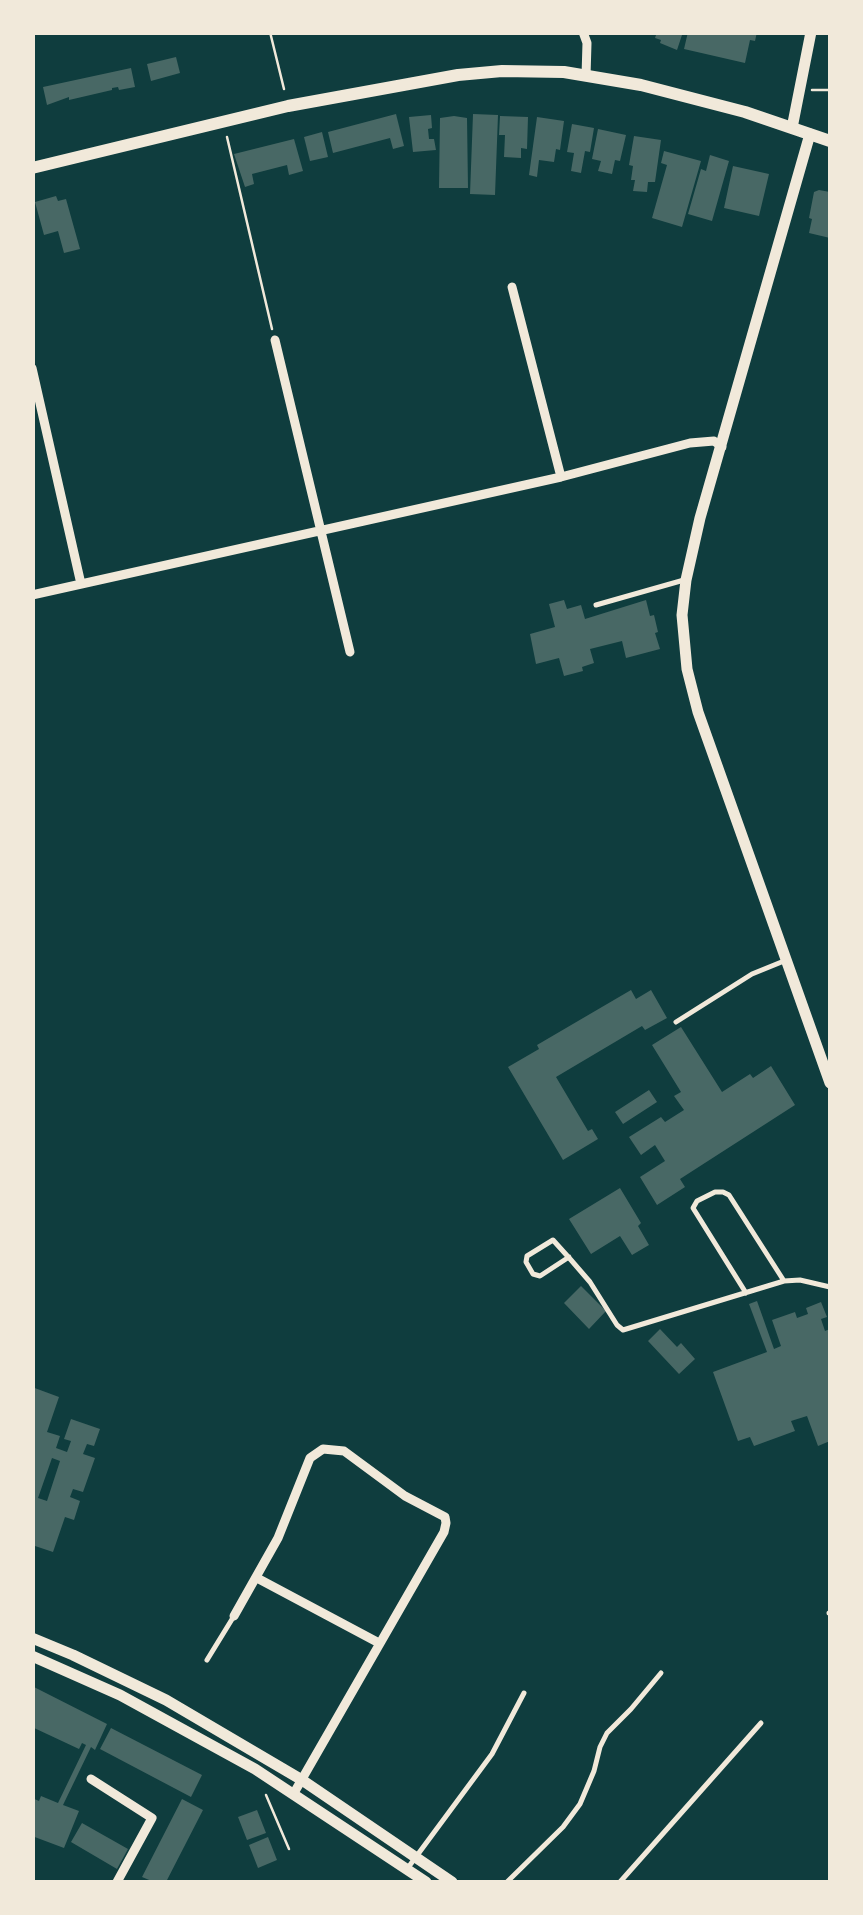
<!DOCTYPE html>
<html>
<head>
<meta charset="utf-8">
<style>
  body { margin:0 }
  #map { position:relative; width:863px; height:1915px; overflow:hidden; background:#0f3d3e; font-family:"PT Serif",serif }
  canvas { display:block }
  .frame { position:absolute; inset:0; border:35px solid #f1e9da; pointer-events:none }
</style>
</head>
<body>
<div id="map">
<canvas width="863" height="1915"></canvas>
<div class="frame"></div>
</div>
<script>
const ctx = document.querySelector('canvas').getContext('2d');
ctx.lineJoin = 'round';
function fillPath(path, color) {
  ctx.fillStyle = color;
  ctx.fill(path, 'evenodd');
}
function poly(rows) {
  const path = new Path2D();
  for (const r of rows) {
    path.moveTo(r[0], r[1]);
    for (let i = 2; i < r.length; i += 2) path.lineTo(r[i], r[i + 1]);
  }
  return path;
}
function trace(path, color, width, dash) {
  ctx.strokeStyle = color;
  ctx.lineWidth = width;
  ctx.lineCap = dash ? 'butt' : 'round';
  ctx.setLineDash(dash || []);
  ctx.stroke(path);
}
fillPath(poly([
  [657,32,683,32,677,50,660,43,661,40,655,38],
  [688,32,757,32,755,41,750,40,745,63,684,49],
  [176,57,180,73,151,81,147,64],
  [131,68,135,87,119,90,118,87,112,88,112,90,69,100,69,97,47,105,43,87],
  [396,114,404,146,393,149,390,138,333,153,328,132],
  [473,114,498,115,495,195,470,194],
  [431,115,432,128,428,129,429,139,434,139,436,150,413,152,409,117],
  [454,116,467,118,468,188,439,188,440,118],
  [500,116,528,117,527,149,521,148,521,158,504,157,505,135,499,135],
  [537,117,564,121,560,150,556,149,554,162,539,160,537,177,529,175],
  [572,124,594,128,590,152,585,151,581,173,571,171,574,153,567,152],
  [598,129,626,135,620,161,615,160,612,174,598,171,601,161,592,159],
  [322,132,328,157,310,161,304,137],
  [634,136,661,140,655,182,648,182,647,192,633,191,635,180,631,180,633,166,629,165],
  [294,139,303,171,289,175,287,165,252,174,254,184,245,187,234,154],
  [664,151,701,161,682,227,652,218,667,165,661,163],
  [710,155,729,161,712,221,688,214,701,169,706,171],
  [733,166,769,174,759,216,724,208],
  [819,190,830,192,830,238,809,233,812,219,809,218,814,192],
  [56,196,58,201,66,199,80,249,64,253,58,231,44,235,35,202],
  [564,600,567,609,581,605,585,619,646,600,650,616,654,615,658,632,655,633,660,649,626,658,622,641,590,649,594,663,582,667,583,671,564,676,559,658,536,664,530,634,555,627,549,604],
  [631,990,636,999,651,990,667,1018,645,1030,642,1026,556,1077,588,1131,592,1129,598,1139,563,1160,508,1067,539,1049,537,1045],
  [681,1027,722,1092,750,1074,753,1078,771,1066,795,1105,680,1179,685,1187,657,1205,640,1177,665,1161,655,1145,641,1155,629,1137,661,1117,665,1122,684,1110,674,1096,681,1092,652,1045],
  [649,1090,657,1102,623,1124,615,1112],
  [620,1188,641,1223,638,1226,649,1245,632,1255,620,1236,591,1254,569,1219],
  [581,1286,606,1311,589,1329,564,1303],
  [757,1301,774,1349,781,1346,772,1320,795,1312,797,1318,808,1314,806,1308,821,1302,827,1317,821,1319,825,1331,830,1329,830,1441,818,1446,807,1416,791,1421,795,1431,754,1446,750,1437,738,1441,713,1372,767,1352,749,1304],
  [660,1329,677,1347,681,1343,695,1359,679,1374,648,1341],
  [32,1387,59,1397,47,1432,60,1436,56,1448,67,1452,71,1441,64,1439,71,1419,100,1429,94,1446,87,1444,83,1454,95,1458,83,1492,73,1489,70,1497,80,1501,74,1520,65,1517,53,1552,32,1545],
  [52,1458,60,1461,47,1501,38,1498],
  [32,1686,107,1724,95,1750,91,1747,63,1805,79,1811,64,1848,32,1836,32,1798,39,1801,41,1796,58,1803,86,1745,82,1743,79,1749,32,1727],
  [111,1728,202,1775,191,1797,100,1749],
  [182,1799,203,1810,166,1882,154,1882,142,1877],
  [257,1810,266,1833,247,1840,238,1817],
  [82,1823,128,1849,117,1869,71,1842],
  [268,1837,277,1860,258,1868,249,1845]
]), '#486865');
trace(poly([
  [270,32,284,89],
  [812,90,830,90],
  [227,137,272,329],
  [266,1795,289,1849]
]), '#f1e9da', 2.5);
trace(poly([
  [596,605,684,580],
  [676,1022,752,974,784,961],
  [569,1257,540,1276,533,1274,526,1262,527,1256,553,1240,571,1260,590,1282,617,1325,623,1330,784,1281,800,1280,830,1287],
  [746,1293,693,1208,697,1201,715,1192,723,1192,729,1195,784,1281],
  [829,1613,830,1613],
  [207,1660,234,1616],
  [407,1869,492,1754,524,1693],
  [507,1882,563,1827,580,1804,594,1771,600,1747,607,1733,631,1709,661,1673],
  [620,1882,761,1723]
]), '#f1e9da', 5);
trace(poly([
  [583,32,587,43,586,76],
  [512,287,561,477],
  [275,340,350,652],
  [32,368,81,584],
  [32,595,561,477,690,443,714,441,722,447],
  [257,1578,379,1643],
  [234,1616,278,1538,310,1458,323,1449,344,1451,405,1496,445,1517,446,1523,444,1532,294,1793],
  [91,1779,152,1818,117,1882]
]), '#f1e9da', 9);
trace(poly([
  [792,128,811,32],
  [810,134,700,518,686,580,682,615,687,669,698,712,830,1083],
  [32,1638,73,1655,166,1700,302,1780,452,1882],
  [32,1656,120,1695,255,1769,426,1882]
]), '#f1e9da', 11);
trace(poly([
  [32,168,288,106,458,75,502,71,564,72,641,85,745,112,830,141]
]), '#f1e9da', 12);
</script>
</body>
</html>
